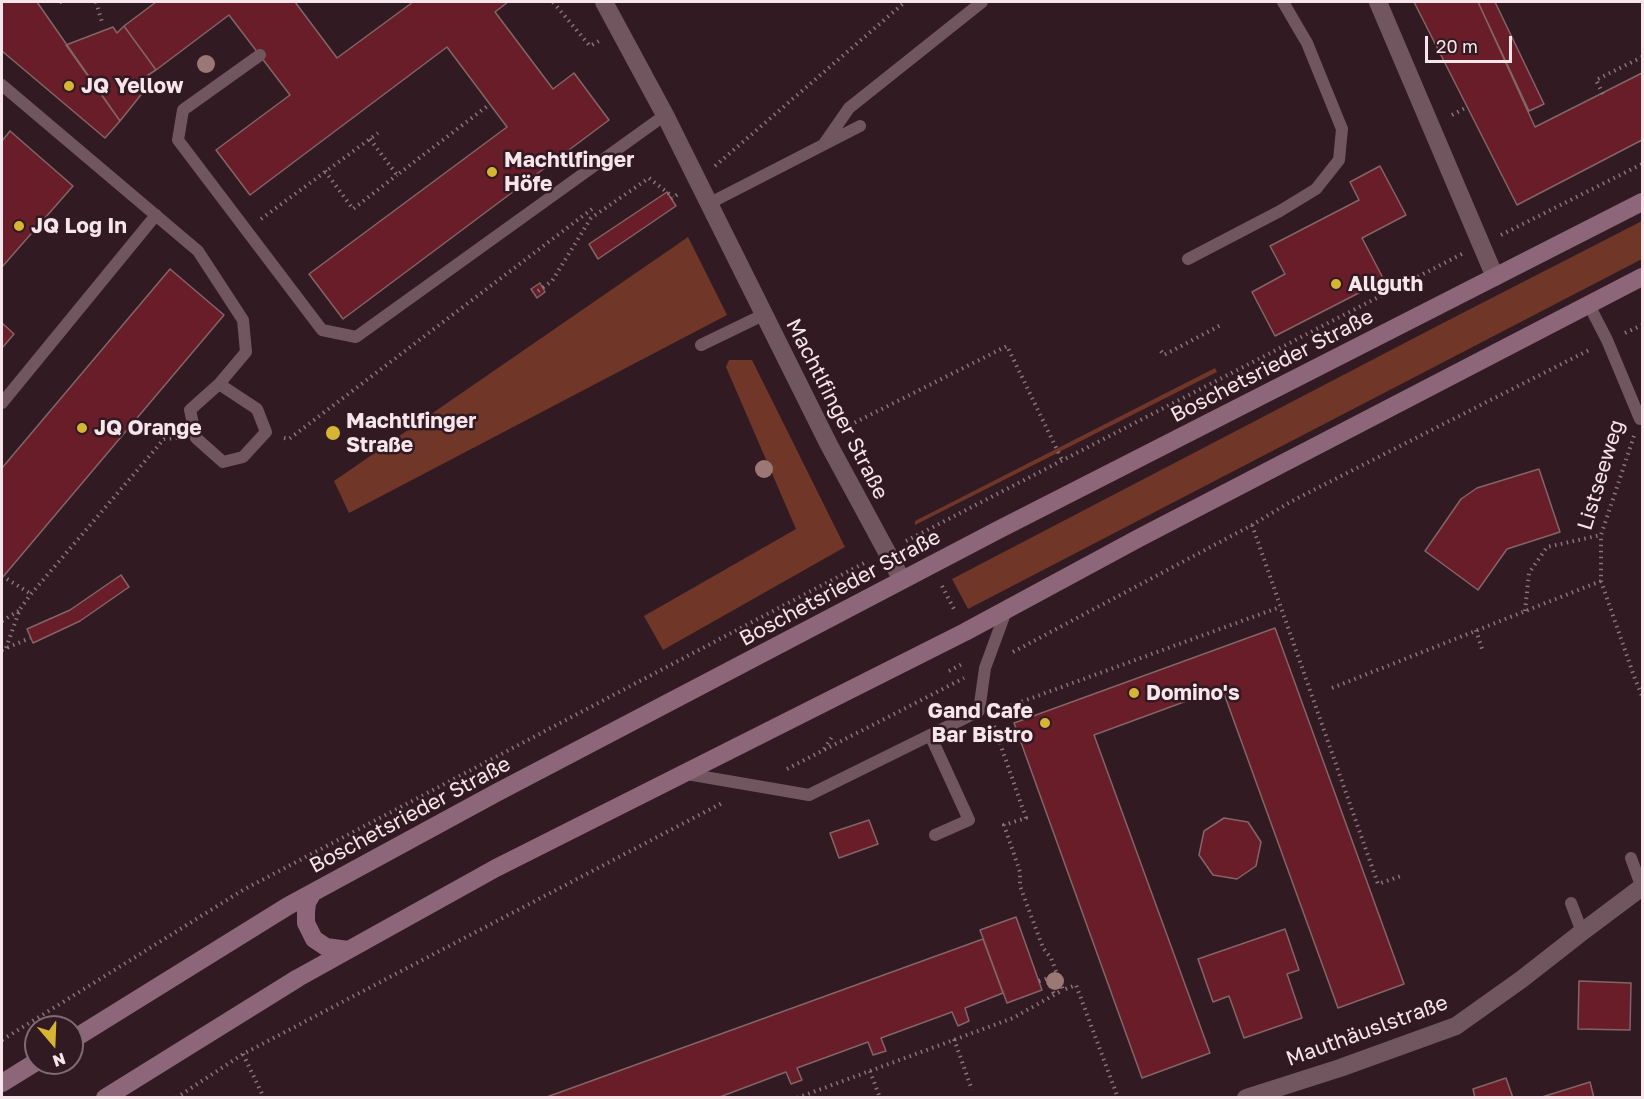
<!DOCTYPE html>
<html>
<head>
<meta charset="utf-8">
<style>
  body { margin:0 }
  #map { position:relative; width:1644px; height:1099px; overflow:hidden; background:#311a22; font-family:"Golos Text",sans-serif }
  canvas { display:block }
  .frame { position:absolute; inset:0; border:3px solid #f6e5ea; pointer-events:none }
  .north { position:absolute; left:24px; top:1015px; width:60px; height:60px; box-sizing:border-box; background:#311a22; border:2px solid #806b72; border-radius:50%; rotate:161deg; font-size:16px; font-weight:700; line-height:24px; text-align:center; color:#f6e5ea }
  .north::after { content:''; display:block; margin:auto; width:21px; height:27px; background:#d6b534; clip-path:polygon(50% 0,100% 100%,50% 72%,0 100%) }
  .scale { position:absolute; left:1425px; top:36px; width:87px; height:27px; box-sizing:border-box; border:3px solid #f6e5ea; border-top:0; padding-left:8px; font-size:18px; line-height:21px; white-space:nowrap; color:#f6e5ea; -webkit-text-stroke:4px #311a22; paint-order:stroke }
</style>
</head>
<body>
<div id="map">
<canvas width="1644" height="1099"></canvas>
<div class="frame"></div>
<div class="north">N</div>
<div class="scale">20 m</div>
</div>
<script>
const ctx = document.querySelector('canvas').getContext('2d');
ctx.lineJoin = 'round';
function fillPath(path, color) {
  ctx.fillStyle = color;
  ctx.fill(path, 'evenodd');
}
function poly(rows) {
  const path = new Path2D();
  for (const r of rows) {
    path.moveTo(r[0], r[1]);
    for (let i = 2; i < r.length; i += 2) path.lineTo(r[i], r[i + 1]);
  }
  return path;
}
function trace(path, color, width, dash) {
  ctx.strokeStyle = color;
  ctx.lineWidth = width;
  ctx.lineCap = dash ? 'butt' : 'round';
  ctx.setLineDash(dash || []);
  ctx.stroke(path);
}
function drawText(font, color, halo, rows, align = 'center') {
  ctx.font = font + ' "Golos Text",sans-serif';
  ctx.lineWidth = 5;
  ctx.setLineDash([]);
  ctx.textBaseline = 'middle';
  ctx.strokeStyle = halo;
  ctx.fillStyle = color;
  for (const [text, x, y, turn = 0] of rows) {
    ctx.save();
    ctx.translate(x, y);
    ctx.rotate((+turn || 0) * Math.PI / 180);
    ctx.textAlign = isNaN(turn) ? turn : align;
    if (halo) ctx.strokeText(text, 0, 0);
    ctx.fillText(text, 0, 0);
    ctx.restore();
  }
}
fillPath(poly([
  [1642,221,1642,259,968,609,952,579,1443,323],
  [688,237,727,315,349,513,334,481],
  [729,360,752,360,845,547,663,650,644,616,796,529,726,367],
  [1215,368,1217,372,915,525,915,521]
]), '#703729');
const building = poly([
  [2,2,37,2,120,121,105,138,2,51,2,2],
  [156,2,295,2,337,58,413,2,508,2,495,12,553,89,574,73,609,120,343,319,309,274,507,127,447,47,250,195,216,150,290,95,229,15,156,70,124,26,156,2],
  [1414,2,1478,2,1535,127,1642,73,1642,140,1517,205,1414,2],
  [1478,2,1495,2,1544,104,1529,111,1478,2],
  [124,26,156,70,148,75,152,81,120,121,66,45,113,27,117,33,124,26],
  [10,131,73,186,2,267,2,141,10,131],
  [1380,166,1406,215,1362,238,1384,280,1275,336,1252,292,1285,274,1270,246,1359,200,1350,182,1380,166],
  [667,192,676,206,598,259,589,244,667,192],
  [170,269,224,315,2,578,2,468,170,269],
  [540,283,545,292,537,298,531,289,540,283],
  [2,323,14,334,2,348,2,323],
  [1539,469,1560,532,1507,549,1478,590,1425,551,1461,499,1477,488,1539,469],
  [121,575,129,587,80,621,33,643,27,629,70,610,121,575],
  [1275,628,1404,984,1338,1008,1222,688,1094,735,1210,1053,1142,1078,1014,723,1275,628],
  [1224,818,1248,822,1261,842,1256,866,1237,879,1213,875,1199,855,1204,831,1224,818],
  [869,820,878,844,839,858,830,833,869,820],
  [1016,917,1042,990,1007,1003,980,930,1016,917],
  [1285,929,1299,970,1287,974,1302,1018,1244,1038,1229,996,1213,1002,1198,959,1285,929],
  [983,939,1003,993,965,1008,969,1021,958,1026,952,1012,881,1038,886,1051,873,1055,868,1042,797,1068,802,1080,791,1084,786,1072,717,1098,544,1098,983,939],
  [1579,981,1631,983,1630,1030,1578,1029,1579,981],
  [1506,1078,1513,1098,1475,1098,1473,1089,1506,1078],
  [1590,1082,1594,1098,1542,1098,1542,1097,1590,1082]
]);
fillPath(building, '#681d28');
trace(building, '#846566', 1.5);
trace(poly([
  [60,2,63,2],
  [96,2,102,22],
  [553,2,590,46,599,41],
  [1603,94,1596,80,1642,57],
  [1452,115,1467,107],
  [370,139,397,175,490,104],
  [715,166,905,2],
  [325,171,353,209,397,175],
  [671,199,678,194],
  [261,219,378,133],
  [1501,235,1642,164],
  [538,291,552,281,591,218,649,178,673,197],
  [1625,333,1642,325],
  [1161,351,1164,355,1221,325],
  [844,428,1007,346,1062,460],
  [1634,436,1601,535,1601,581,1635,679,1642,696],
  [284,438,289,439,592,209],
  [1252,525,1378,884,1401,876],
  [906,541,1462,254],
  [7,579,31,594],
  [942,586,955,611],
  [1525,611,1529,573,1547,547,1601,535],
  [2,621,20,610],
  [1476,630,1482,649],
  [6,648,20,609,31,594,164,439,177,438],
  [2,650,30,638],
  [1013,652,1252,525,1292,501,1591,349],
  [949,671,964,663],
  [1332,688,1601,581],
  [999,710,1280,607],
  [994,726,1026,818,1004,825,1020,872,1020,886,1043,948,1051,958,1063,990,1076,985,1118,1098],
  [824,749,832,737],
  [787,769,964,678],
  [1039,981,1048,978,1054,994],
  [954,1039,972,1090],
  [2,1040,243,890,868,561],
  [243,1054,264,1098],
  [870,1071,880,1098],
  [176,1098,243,1054,724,802],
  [797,1098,1013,1018,1063,990]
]), '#8a757c', 4, [1.5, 4.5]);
trace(poly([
  [260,55,183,110,178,140,322,330,356,337,665,115],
  [2,85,198,251,243,320,246,352,219,384,257,409,266,432,243,457,223,462,196,438,190,410,219,384],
  [824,144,849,108,982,2],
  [710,203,860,126],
  [1188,259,1280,211,1316,189,1339,160,1342,129,1307,43,1283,2],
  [1589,305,1607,340,1640,419],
  [701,345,763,315],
  [2,403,156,215],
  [930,735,969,820,935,835],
  [687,774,809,795,979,711,985,668,1006,611],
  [1631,858,1642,888],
  [1571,903,1582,932]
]), '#72565f', 12);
trace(poly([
  [604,2,665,115,829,445,902,580],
  [1378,2,1495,277],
  [1246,1098,1340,1068,1456,1026,1522,979,1582,932,1642,887]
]), '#72565f', 18);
trace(poly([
  [312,894,307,903,306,912,306,923,314,939,326,947,348,950],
  [72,1040,288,906,496,793,998,530,1642,202],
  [2,1083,36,1062],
  [105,1098,298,978,496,868,965,632,1139,538,1642,277]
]), '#8d667a', 18);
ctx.fillStyle = '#9b7874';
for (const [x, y] of [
  [206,64],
  [764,469],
  [1055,981]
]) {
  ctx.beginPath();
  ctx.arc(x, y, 9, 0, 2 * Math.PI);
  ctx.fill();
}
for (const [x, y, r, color] of [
  [69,86,6,"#d6b534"],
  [492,172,6,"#d6b534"],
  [19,226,6,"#d6b534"],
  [1336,284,6,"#d6b534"],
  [82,428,6,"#d6b534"],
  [333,433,8,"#d6b534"],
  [1134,693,6,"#d6b534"],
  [1045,723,6,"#d6b534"]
]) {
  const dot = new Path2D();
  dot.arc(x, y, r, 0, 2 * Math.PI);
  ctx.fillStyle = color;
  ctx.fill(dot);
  trace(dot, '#311a22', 2);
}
drawText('bold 21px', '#f6e5ea', '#311a22', [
  ["JQ Yellow",81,86],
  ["Machtlfinger",504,160],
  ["Höfe",504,184],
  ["JQ Log In",31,226],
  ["Allguth",1348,284],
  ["Machtlfinger",346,421],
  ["Straße",346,445],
  ["JQ Orange",94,428],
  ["Domino's",1146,693],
  ["Gand Cafe",1033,711,"right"],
  ["Bar Bistro",1033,735,"right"]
], 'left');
drawText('21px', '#f6e5ea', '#311a22', [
  ["Boschetsrieder Straße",1272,366,-27],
  ["Machtlfinger Straße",837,409,63],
  ["Listseeweg",1601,475,-73],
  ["Boschetsrieder Straße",840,588,-28],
  ["Boschetsrieder Straße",410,815,-28],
  ["Mauthäuslstraße",1367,1031,-20]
]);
</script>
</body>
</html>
